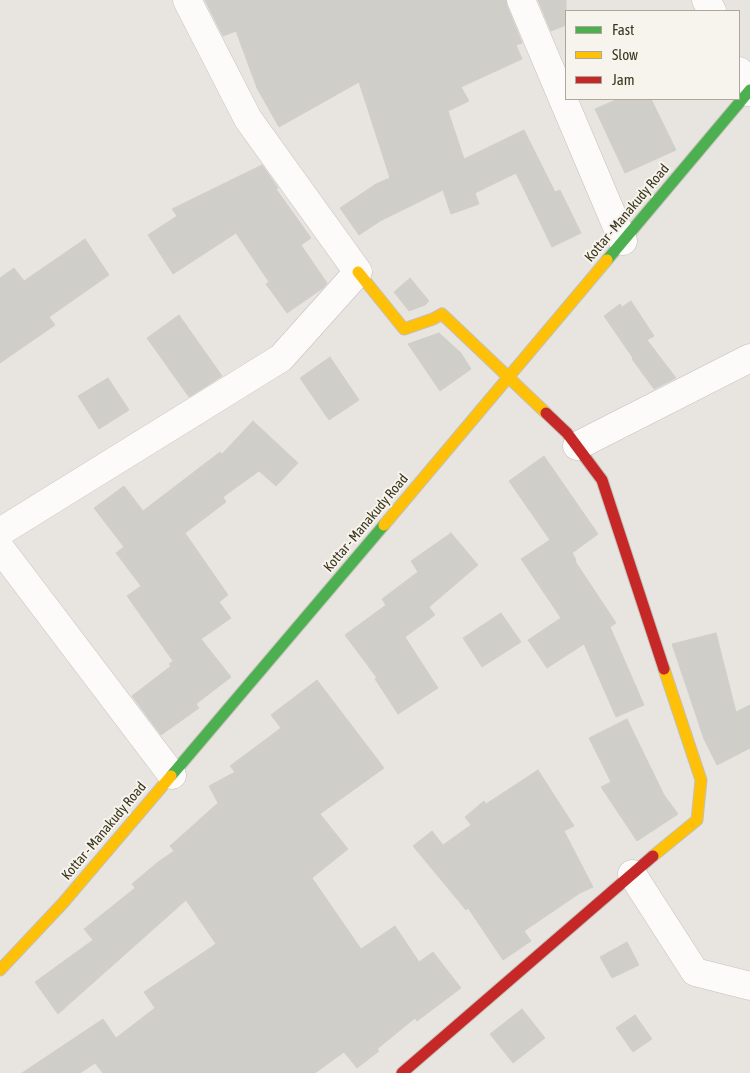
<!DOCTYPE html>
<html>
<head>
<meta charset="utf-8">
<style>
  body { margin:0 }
  #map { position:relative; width:750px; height:1073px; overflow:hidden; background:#e8e5e0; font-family:"Asap Condensed",sans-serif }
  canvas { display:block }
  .legend { position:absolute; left:565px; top:10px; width:175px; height:90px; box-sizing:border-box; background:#f7f3ed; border:1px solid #aca79a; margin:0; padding:6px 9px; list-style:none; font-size:15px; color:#3b361d }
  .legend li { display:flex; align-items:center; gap:10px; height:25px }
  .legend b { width:25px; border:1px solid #aca79a }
</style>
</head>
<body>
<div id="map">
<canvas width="750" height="1073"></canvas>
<ul class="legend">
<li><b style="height:6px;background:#4caf50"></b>Fast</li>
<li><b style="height:6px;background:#ffc107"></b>Slow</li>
<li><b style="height:6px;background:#c62828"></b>Jam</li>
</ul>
</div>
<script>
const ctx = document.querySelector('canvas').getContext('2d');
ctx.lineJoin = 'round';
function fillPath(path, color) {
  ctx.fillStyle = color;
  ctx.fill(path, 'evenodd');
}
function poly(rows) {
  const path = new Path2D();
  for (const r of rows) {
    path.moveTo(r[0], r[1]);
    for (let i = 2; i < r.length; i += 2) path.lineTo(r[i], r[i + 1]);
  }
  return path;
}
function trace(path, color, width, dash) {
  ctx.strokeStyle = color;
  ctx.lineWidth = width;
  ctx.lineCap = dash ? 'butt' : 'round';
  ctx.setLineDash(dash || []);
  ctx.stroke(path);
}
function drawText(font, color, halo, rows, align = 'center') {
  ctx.font = font + ' "Asap Condensed",sans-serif';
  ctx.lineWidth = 4;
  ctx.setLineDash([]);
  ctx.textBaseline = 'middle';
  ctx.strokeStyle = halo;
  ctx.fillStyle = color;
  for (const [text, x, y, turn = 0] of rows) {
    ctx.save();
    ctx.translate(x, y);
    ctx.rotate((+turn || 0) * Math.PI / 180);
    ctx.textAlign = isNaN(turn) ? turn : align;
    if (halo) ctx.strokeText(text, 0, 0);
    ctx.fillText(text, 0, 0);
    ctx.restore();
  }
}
const building = poly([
  [205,0,506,0,507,6,522,43,516,45,522,59,461,87,469,101,448,111,464,159,524,130,555,192,560,190,581,233,552,247,516,173,475,193,479,204,451,214,443,190,380,221,359,235,340,208,376,184,390,178,359,82,279,127,257,88,236,31,223,36,205,0],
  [538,0,566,0,566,25,551,31,538,0],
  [618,99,651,99,676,150,625,173,595,109,618,99],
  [262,165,278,188,276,189,311,238,301,245,327,283,323,288,287,313,266,284,269,282,236,233,173,274,148,235,177,216,172,209,262,165],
  [85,239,109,275,49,317,55,325,0,363,0,278,14,268,24,281,85,239],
  [410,278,429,301,425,305,409,311,394,292,410,278],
  [631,301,654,336,647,340,676,378,654,389,632,359,633,358,604,316,620,304,622,307,631,301],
  [179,315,222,376,189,397,147,338,179,315],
  [439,333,461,353,471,369,440,391,408,344,439,333],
  [330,357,359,400,329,420,300,378,330,357],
  [108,378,129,410,99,429,78,396,108,378],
  [253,421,298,463,276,486,259,471,223,497,226,502,185,533,228,595,219,602,231,618,201,639,231,677,196,704,199,708,161,735,132,696,171,666,169,664,173,661,127,596,141,586,116,553,124,547,94,508,124,486,143,511,220,452,222,454,253,421],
  [544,456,598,534,572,553,576,560,575,561,616,623,610,627,644,705,616,717,584,644,547,668,528,640,561,618,521,559,550,540,509,481,544,456],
  [451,533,478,565,429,607,435,615,405,637,438,688,398,714,375,679,377,678,345,635,386,605,382,599,418,572,411,561,451,533],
  [501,613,521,642,482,667,463,638,501,613],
  [716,633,736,712,750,705,750,748,717,765,704,739,672,644,716,633],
  [317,680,384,768,320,814,348,849,312,878,361,949,395,926,419,962,433,952,461,988,417,1021,415,1018,377,1049,379,1051,357,1068,344,1052,315,1073,103,1073,95,1063,80,1073,22,1073,103,1019,116,1038,155,1008,144,992,216,944,186,900,58,1014,35,982,93,940,84,929,135,888,132,884,158,862,174,851,170,846,218,803,209,786,235,772,230,766,281,728,271,715,317,680],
  [627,719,664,795,678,814,637,841,601,787,611,782,589,738,627,719],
  [538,770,574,826,564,831,593,887,580,893,524,931,531,941,503,960,468,908,466,910,413,846,432,831,443,845,471,825,465,817,484,801,486,804,538,770],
  [627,942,639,965,612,978,600,957,627,942],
  [522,1009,545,1038,513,1063,490,1034,522,1009],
  [635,1015,652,1039,633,1052,616,1028,635,1015]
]);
fillPath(building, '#d0cec8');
trace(building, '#d0cec9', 1);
const street = poly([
  [521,0,623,241],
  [706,0,712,11],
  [739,71,748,92],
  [577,446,750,358],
  [0,532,281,358,358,272,248,119,187,0],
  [0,548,172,775],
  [632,874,695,972,750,986]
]);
const fast = poly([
  [607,260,750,90],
  [171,776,384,525]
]);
const slow = poly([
  [358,272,404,329,433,319,442,314,546,413],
  [384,525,607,260],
  [653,856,697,820,701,780,664,669],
  [0,970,63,903,171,776]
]);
const jam = poly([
  [546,413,567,433,602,480,664,669],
  [402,1073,653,856]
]);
trace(street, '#c4c1bc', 29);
trace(fast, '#c3c1ba', 13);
trace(slow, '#c3c1ba', 13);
trace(jam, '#c3c1ba', 13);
trace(street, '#fcfbfa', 28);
trace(fast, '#4caf50', 11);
trace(slow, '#ffc107', 11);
trace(jam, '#c62828', 11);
drawText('14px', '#3b361d', '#f7f3ed', [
  ["Kottar - Manakudy Road",627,213,-50],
  ["Kottar - Manakudy Road",366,523,-50],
  ["Kottar - Manakudy Road",104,831,-50]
]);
</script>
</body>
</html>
